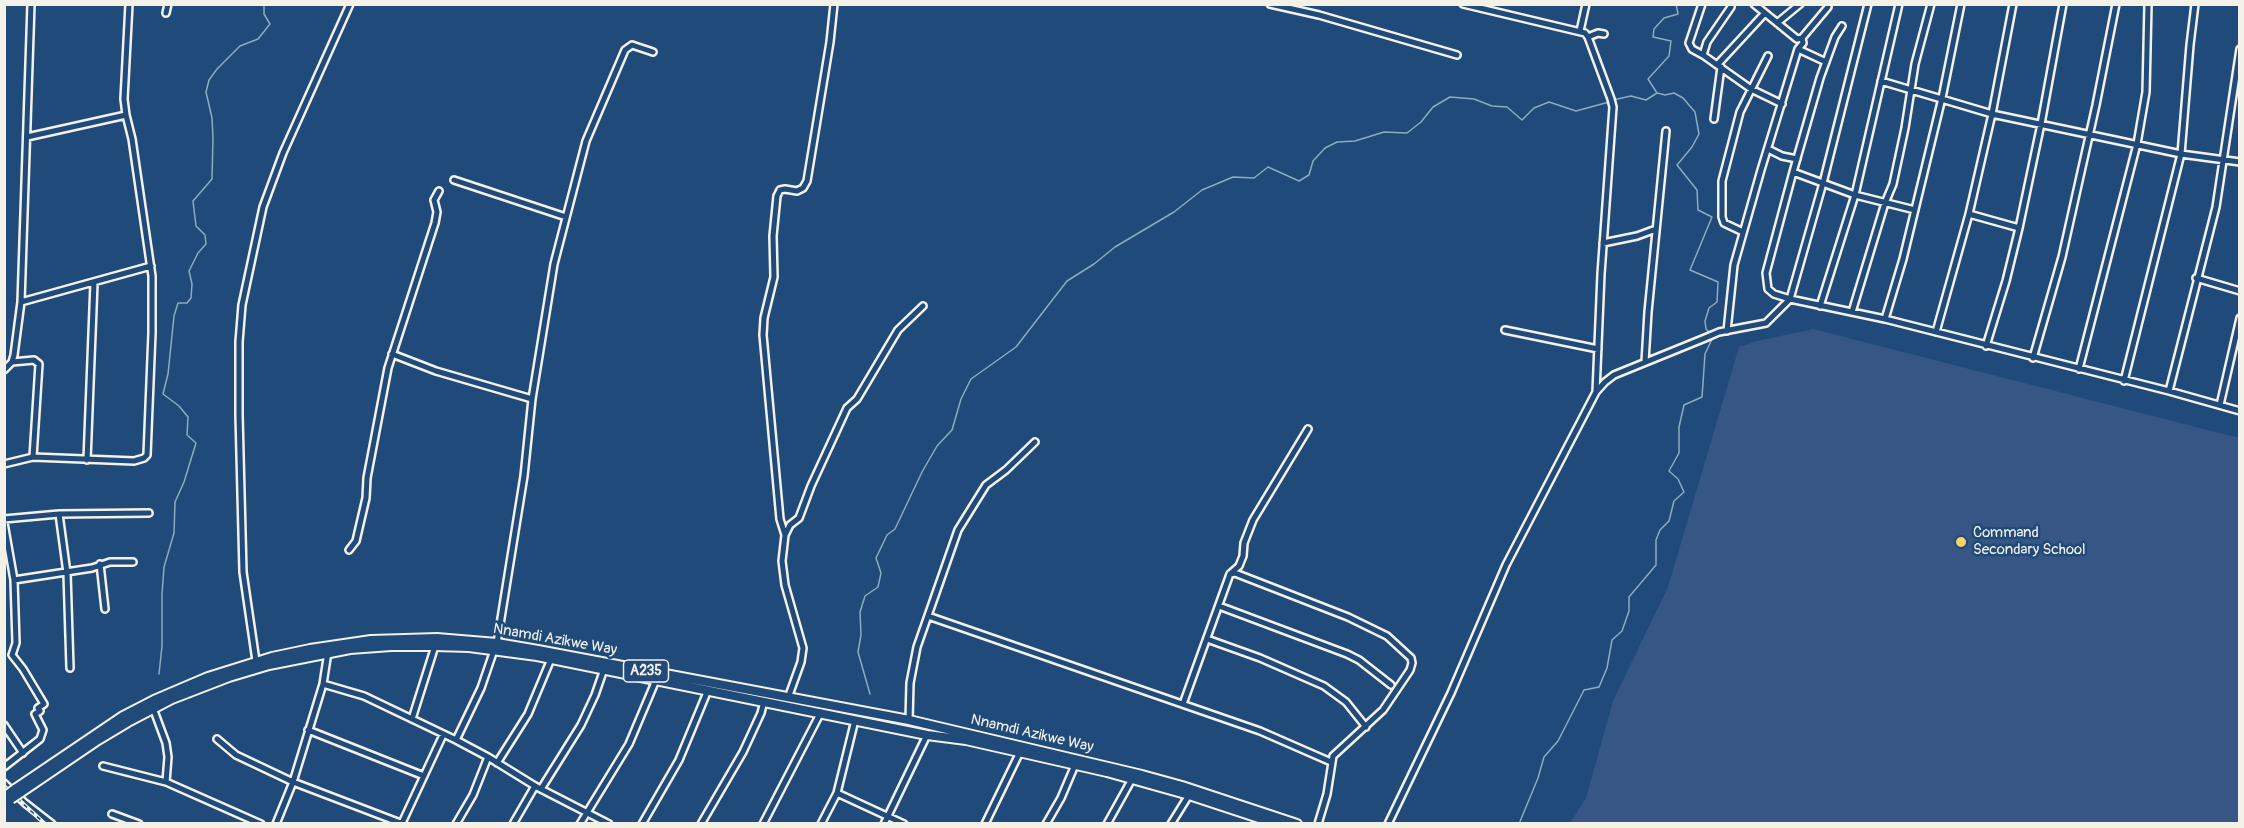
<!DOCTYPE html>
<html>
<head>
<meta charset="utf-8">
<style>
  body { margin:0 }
  #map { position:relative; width:2244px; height:828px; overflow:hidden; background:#1f4a7a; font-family:Pangolin,sans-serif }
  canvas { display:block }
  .frame { position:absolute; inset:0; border:6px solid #f4f1e8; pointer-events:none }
</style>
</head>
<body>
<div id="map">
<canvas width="2244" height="828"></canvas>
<div class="frame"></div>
</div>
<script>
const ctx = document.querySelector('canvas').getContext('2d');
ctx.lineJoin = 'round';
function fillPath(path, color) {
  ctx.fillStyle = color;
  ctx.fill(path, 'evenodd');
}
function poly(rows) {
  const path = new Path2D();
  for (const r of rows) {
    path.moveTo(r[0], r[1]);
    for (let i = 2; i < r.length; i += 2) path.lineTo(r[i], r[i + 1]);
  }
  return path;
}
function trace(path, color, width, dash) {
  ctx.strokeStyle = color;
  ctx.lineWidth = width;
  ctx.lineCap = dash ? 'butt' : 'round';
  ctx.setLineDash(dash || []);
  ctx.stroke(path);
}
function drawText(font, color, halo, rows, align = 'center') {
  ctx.font = font + ' Pangolin,sans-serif';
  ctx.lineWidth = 5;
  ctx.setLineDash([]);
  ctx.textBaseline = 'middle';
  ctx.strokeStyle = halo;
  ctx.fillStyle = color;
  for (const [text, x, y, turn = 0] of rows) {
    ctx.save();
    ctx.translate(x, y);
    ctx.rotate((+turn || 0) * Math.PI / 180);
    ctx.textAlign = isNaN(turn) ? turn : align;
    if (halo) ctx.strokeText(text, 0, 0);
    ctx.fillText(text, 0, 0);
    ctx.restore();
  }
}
fillPath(poly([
  [1813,329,2239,438,2239,823,1570,823,1586,798,1613,701,1668,587,1739,347,1757,341]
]), '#365786');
trace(poly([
  [1676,4,1678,14,1664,18,1654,29,1653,37,1671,41,1669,56,1648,79,1657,93,1665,95,1674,93,1683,98,1695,112,1699,134,1692,147,1677,165,1697,190,1698,210,1712,217,1690,270,1718,282,1717,302,1709,308,1705,321,1706,329,1711,334],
  [1613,100,1631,96,1646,100,1657,93],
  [159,674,162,646,162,594,164,567,174,533,175,502,184,482,196,443,187,435,188,417,179,406,163,394,168,374,174,316,178,303,187,303,191,298,192,284,189,271,198,253,206,244,205,235,196,226,193,201,212,179,213,138,212,118,206,92,209,80,217,69,240,46,258,39,270,24,264,14,264,4],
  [870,694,858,652,861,635,860,612,865,596,878,587,881,573,876,558,887,535,895,529,922,472,937,446,952,430,961,399,971,379,1016,347,1067,281,1094,264,1115,247,1174,212,1202,190,1233,177,1254,178,1268,167,1299,181,1309,175,1313,161,1325,148,1337,142,1355,141,1384,132,1407,133,1421,122,1433,107,1450,97,1474,99,1492,106,1507,107,1522,120,1534,108,1549,102,1576,111,1609,102],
  [1519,824,1538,778,1544,757,1558,741,1584,690,1599,687,1607,668,1612,640,1622,631,1629,611,1629,597,1656,565,1656,540,1660,530,1669,521,1674,501,1684,492,1678,479,1669,471,1679,453,1679,427,1684,405,1702,397,1705,354,1712,339]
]), '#8dabc1', 1.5);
const minor = poly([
  [1270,4,1319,15,1457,55],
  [1702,4,1689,43,1692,49,1703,55],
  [1731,7,1707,42,1703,55,1751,89,1782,104],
  [166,13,168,4],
  [1777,23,1800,4],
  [1842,26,1835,37,1820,78,1793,172,1766,273,1768,289,1774,294,1790,299,1885,319,2169,391,2240,411],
  [1580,31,1586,4],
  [1588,37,1598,33,1604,34],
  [1802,38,1828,7],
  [1798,49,1826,62],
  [1717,65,1765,13],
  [1881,81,1992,114,2181,154,2240,162],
  [1714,119,1721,67],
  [27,137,126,115],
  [1768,149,1782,156,1797,159],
  [1793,172,1855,195,1915,210],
  [454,180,566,217],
  [1969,214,2019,228],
  [1743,232,1724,223,1722,217,1722,181,1740,112,1768,56],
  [1603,243,1637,236,1656,229],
  [2196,278,2240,291],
  [21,302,151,266],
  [1820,306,1855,195,1899,4],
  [1852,312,1885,203,1893,184,1905,128,1915,64,1931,4],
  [1885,319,1903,259,1942,98,1961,4],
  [1505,330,1598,349],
  [1727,331,1734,265,1761,170,1798,49,1803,43,1802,38,1797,39,1754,4],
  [1936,332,1969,214,1992,114,2013,4],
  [1986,346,2006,281,2019,228,2041,124,2063,4],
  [392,354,436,371,532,399],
  [2033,358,2062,257,2096,105,2116,4],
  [12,362,34,360,39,364,33,457],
  [1645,362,1648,312,1666,131],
  [2079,369,2137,144,2146,92,2148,4],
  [4,370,12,362,14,355,21,302,31,4],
  [2124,381,2181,154,2190,45,2195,4],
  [2169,391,2216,207,2240,49],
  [1596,392,1605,382,1614,375,1705,338,1719,332,1766,323,1790,299,1823,183,1868,4],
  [2220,405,2240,318],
  [87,460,94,283],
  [4,464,33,457,134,461,144,458,147,455,152,333,152,276,132,139,126,115,124,99,129,4],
  [59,514,67,573,70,668],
  [4,519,59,514,149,513],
  [4,523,14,580,16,643,12,655,23,669,44,704,38,708,40,711,35,714,43,730,40,739,4,767],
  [785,535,790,525,799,518,811,486,847,408,857,399,898,330,923,306],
  [349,550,356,541,366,498,367,478,388,368,435,223,437,212,434,200,439,191],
  [100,564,105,609],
  [1230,574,1235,573,1348,617,1387,636,1411,658,1412,663,1410,670,1383,710,1333,756,1327,794,1318,824],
  [14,580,92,568,110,562,133,562],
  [1219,606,1347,654,1359,660,1391,685],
  [928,616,1260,731,1331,762],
  [1207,639,1260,658,1324,686,1346,702,1366,727],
  [497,643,524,476,532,399,554,264,586,141,625,50,632,45,653,52],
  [256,661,243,572,239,415,239,342,242,305,263,207,283,153,350,4],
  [323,684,364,696,456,740,488,757,535,786,609,824],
  [788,698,801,662,803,648,785,585,782,561,785,535,780,519,763,335,764,318,774,277,773,236,777,196,780,190,785,189,797,191,803,188,807,181,830,42,834,4],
  [1183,704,1230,574,1239,566,1243,556,1244,543,1253,520,1308,429],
  [153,708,166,743,168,757,166,782],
  [412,719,435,646],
  [909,720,910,683,917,647,958,530,986,485,1006,470,1035,442],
  [4,725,23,753],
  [308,730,424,776],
  [217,739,236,755,293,782,403,824],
  [456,740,481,688,494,650],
  [497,763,528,714,551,659],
  [103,766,166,782,261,824],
  [4,783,25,803,52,824],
  [541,789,581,725,595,695,604,669],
  [837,793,904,824],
  [112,814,139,824],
  [402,823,443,735],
  [276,824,293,782,323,684,328,652],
  [456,824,473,795,488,757],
  [513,824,535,786],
  [580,824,629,744,656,680],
  [642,824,679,760,708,690],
  [701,824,743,752,761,713,764,701],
  [763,824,821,712],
  [821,824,837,793,855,720],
  [884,824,927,735],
  [985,824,1020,752],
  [1046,824,1061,798,1075,765],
  [1107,824,1132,779],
  [1171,824,1189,795],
  [1388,824,1451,693,1506,565,1596,392,1601,274,1613,107,1611,99,1588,37,1585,33,1463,4]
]);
const highway = poly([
  [15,789,123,716,154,700,208,677,272,657,310,649,371,640,437,638,497,643,538,650,909,720,1142,775,1182,786,1297,824],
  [20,793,98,740,128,722,172,699,229,677,269,665,350,649,391,646,435,646,469,647,537,656,927,735,966,740,1107,772,1189,795,1277,824]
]);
trace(minor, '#f4f1e8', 10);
trace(highway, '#f4f1e8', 12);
trace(minor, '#1f4a7a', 5);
trace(highway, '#1f4a7a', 8);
const rail = poly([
  [4,786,45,824]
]);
trace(rail, '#f4f1e8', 4);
trace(rail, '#1f4a7a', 1.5, [4.5]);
const highwayBridge = poly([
  [7,795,15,789],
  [11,799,20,793]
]);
trace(highwayBridge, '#f4f1e8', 12, []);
trace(highwayBridge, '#1f4a7a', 8);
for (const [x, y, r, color] of [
  [1961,542,6,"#ffd166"]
]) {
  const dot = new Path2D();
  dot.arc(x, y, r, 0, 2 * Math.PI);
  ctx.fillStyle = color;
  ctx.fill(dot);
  trace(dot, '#1f4a7a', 2);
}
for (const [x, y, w] of [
  [646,671,45]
]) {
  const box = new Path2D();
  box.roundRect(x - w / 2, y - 11, w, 22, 4.5);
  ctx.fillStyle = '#1f4a7a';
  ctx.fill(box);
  trace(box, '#f4f1e8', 1.5);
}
drawText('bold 14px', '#f4f1e8', null, [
  ["A235",646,671]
]);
drawText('15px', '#f4f1e8', '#1f4a7a', [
  ["Command",1973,533],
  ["Secondary School",1973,550]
], 'left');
drawText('15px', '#f4f1e8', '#1f4a7a', [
  ["Nnamdi Azikwe Way",555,640,10],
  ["Nnamdi Azikwe Way",1032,734,13]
]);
</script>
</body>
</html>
